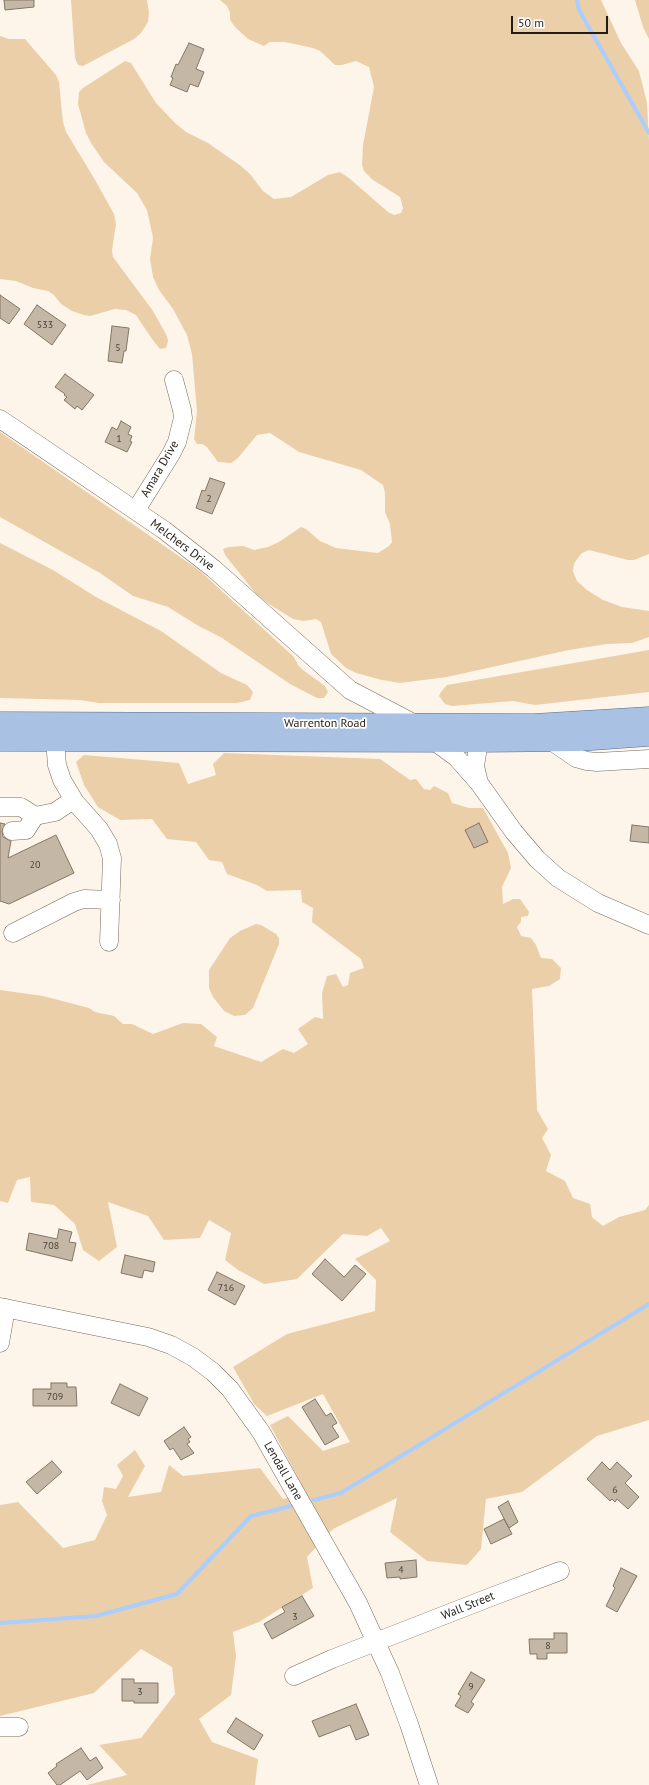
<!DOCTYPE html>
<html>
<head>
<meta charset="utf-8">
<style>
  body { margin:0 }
  #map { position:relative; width:649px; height:1785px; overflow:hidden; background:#fef5ea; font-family:"PT Sans",sans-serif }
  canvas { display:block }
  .scale { position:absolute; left:511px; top:16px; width:97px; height:18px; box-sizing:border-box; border:2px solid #211d16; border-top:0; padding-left:5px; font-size:12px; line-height:14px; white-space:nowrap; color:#211d16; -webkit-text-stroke:3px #fff; paint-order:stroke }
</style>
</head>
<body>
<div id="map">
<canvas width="649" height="1785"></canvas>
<div class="scale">50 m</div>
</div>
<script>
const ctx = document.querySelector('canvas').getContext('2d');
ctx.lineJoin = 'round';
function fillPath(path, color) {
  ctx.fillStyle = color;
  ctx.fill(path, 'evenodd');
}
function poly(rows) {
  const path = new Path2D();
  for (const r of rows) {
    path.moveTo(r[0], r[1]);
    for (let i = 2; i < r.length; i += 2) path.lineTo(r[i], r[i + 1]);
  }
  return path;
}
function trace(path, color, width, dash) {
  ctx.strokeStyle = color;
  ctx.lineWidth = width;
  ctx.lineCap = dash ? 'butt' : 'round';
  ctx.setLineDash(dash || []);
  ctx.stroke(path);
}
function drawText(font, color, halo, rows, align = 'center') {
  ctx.font = font + ' "PT Sans",sans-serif';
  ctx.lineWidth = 3.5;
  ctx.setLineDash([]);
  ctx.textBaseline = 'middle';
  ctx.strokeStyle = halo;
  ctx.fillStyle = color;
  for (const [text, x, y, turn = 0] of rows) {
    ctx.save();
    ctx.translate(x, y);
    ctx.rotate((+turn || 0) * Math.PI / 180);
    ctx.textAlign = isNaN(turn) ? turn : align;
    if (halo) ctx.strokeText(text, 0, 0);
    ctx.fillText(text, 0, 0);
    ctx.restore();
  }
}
fillPath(poly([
  [71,0,147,0,149,12,148,22,141,33,134,39,83,66,78,65,75,58],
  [220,0,601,0,621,43,639,71,647,103,649,141,649,554,634,560,628,560,589,550,582,553,577,559,574,564,573,571,577,581,587,590,603,600,622,607,649,611,649,637,632,643,607,644,569,650,447,677,400,683,382,680,356,673,346,668,331,654,321,622,316,619,304,621,293,619,269,604,257,595,225,555,223,549,229,547,243,546,254,550,268,547,279,542,301,527,306,529,320,541,336,548,378,553,389,546,392,542,390,524,385,512,385,493,383,485,361,470,299,452,270,433,257,435,237,459,231,463,218,462,207,447,202,444,197,444,194,439,197,411,192,354,187,335,173,309,159,290,153,277,150,259,153,238,147,210,137,193,104,162,91,143,86,133,78,104,79,92,83,88,125,61,131,63,156,103,175,123,186,132,208,143,241,166,250,174,263,191,274,199,291,197,328,175,340,172,349,178,388,212,394,215,401,213,403,208,400,197,373,180,364,171,362,165,363,145,374,87,369,67,356,61,342,65,335,65,320,51,313,48,285,42,270,42,264,46,248,39,235,27,230,20,230,13,227,6],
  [635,0,649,0,649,39,643,27],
  [0,36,9,39,25,39,56,75,59,82,63,122,66,132,94,178,114,214,116,224,112,250,113,257,153,311,167,336,168,341,166,348,160,349,152,339,136,315,126,310,115,309,90,316,84,315,72,311,61,304,54,295,48,291,33,288,16,281,0,279],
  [0,432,199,570,294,657,298,665,303,670,325,686,328,692,324,698,317,698,290,684,222,638,197,625,168,607,133,596,100,573,0,517],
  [0,543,53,570,96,597,161,631,221,673,247,685,253,692,250,700,237,703,99,703,80,700,0,698],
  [649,650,649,692,535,705,513,701,452,706,445,704,439,696,441,692,447,685],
  [224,753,380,759,410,780,416,779,424,789,430,790,434,786,448,793,452,803,469,808,483,808,508,853,511,868,502,887,503,904,513,899,520,899,529,912,528,916,521,917,521,922,517,927,521,936,531,938,536,945,541,958,552,959,561,968,560,979,549,986,532,989,537,1110,548,1129,542,1138,551,1155,546,1171,565,1181,573,1198,590,1204,592,1217,603,1226,619,1217,645,1210,649,1205,649,1420,597,1436,522,1492,486,1499,481,1549,467,1565,427,1561,390,1532,397,1498,333,1529,307,1557,313,1588,259,1622,233,1632,236,1656,231,1695,199,1719,212,1742,258,1759,255,1785,87,1785,127,1775,99,1745,141,1738,175,1694,172,1667,141,1649,94,1693,0,1716,0,1505,18,1502,63,1548,95,1540,107,1515,102,1501,104,1487,116,1489,123,1476,117,1465,135,1450,145,1466,128,1497,161,1492,169,1465,183,1476,260,1468,283,1499,306,1493,270,1425,288,1416,323,1451,350,1442,323,1394,267,1416,254,1404,233,1367,287,1334,375,1311,376,1280,355,1259,390,1241,381,1228,367,1236,343,1234,297,1279,264,1284,238,1270,225,1260,231,1233,209,1220,200,1238,164,1240,148,1216,108,1202,117,1247,99,1261,83,1250,75,1224,63,1213,54,1205,31,1202,30,1177,17,1180,8,1203,0,1201,0,990,43,996,89,1008,95,1012,114,1016,123,1024,132,1024,153,1034,183,1023,201,1024,217,1037,214,1046,261,1062,283,1049,294,1053,308,1044,298,1029,315,1017,323,1019,322,993,327,976,336,974,343,987,348,985,350,973,364,968,361,959,312,922,313,908,302,902,301,890,267,891,257,885,227,874,222,862,209,860,196,842,167,839,152,819,120,820,98,807,84,785,76,762,84,755,179,763,188,784,216,775,213,764],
  [256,924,261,925,276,934,279,938,279,944,253,1008,245,1015,234,1016,224,1011,213,997,209,988,209,970,230,938,240,931]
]), '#ebcfa9');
trace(poly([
  [577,0,579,10,649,133],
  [314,1500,341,1493,649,1304],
  [0,1623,96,1616,177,1594,251,1516,291,1506]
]), '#aacefd', 4);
const building = poly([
  [4,0,34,0,34,7,5,10,4,0],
  [189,43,204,49,196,69,204,72,198,87,190,84,187,92,170,85,173,78,171,77,176,64,178,65,189,43],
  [0,295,20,309,9,324,0,318,0,295],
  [37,305,66,325,52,345,24,324,37,305],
  [112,326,129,328,126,351,124,351,122,363,108,361,112,326],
  [65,374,94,395,82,410,77,406,75,409,64,400,67,397,64,395,65,394,55,387,65,374],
  [121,421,131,427,128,434,132,436,130,441,132,442,127,452,105,442,112,427,117,430,121,421],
  [210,478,225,483,212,514,196,508,202,490,205,491,210,478],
  [0,823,5,824,2,831,3,837,11,841,8,858,56,835,74,873,9,904,0,901,0,823],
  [479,823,488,842,474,848,465,830,479,823],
  [632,825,649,827,649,843,630,841,632,825],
  [59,1229,72,1232,69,1242,76,1243,72,1261,26,1250,29,1233,57,1239,59,1229],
  [125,1255,155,1262,153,1272,144,1270,142,1278,121,1273,125,1255],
  [325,1259,344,1277,355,1265,366,1274,342,1301,312,1274,325,1259],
  [217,1272,245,1286,235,1305,208,1290,217,1272],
  [51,1383,67,1383,67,1387,76,1387,77,1406,33,1406,33,1389,51,1389,51,1383],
  [120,1384,148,1398,139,1416,111,1403,120,1384],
  [315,1399,326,1416,331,1413,337,1423,332,1426,339,1437,325,1445,302,1407,315,1399],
  [184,1427,191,1437,188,1439,190,1442,187,1444,194,1453,181,1460,173,1448,170,1450,164,1441,184,1427],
  [52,1461,62,1472,37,1494,26,1482,52,1461],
  [602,1462,610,1470,617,1462,632,1476,625,1483,639,1497,628,1509,617,1499,615,1502,612,1499,610,1501,587,1479,602,1462],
  [508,1501,518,1522,509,1528,498,1507,508,1501],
  [504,1519,512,1534,491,1544,484,1529,504,1519],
  [416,1560,417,1577,400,1579,400,1577,387,1578,385,1563,416,1560],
  [621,1568,637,1576,617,1612,606,1606,615,1588,613,1586,621,1568],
  [302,1596,314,1616,272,1639,264,1624,285,1612,282,1607,302,1596],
  [554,1633,567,1633,567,1653,547,1653,547,1659,537,1659,537,1654,530,1654,529,1639,554,1639,554,1633],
  [471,1672,485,1680,471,1702,474,1704,468,1713,455,1706,461,1696,458,1694,471,1672],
  [122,1679,134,1679,134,1683,158,1683,158,1703,134,1703,134,1701,122,1701,122,1679],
  [356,1704,369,1735,356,1740,350,1725,319,1737,312,1721,356,1704],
  [236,1718,263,1735,254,1750,227,1732,236,1718],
  [81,1748,90,1761,96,1757,103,1768,87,1780,80,1771,60,1785,57,1785,48,1773,57,1766,56,1764,81,1748]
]);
fillPath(building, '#c4b7a5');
trace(building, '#827665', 1);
const minor = poly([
  [0,419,164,530,214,569,350,690,415,724],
  [136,510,171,454,177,442,183,418,182,410,174,380],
  [55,740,57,765,62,780,75,802,99,829,108,844,112,858,109,942],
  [550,740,576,758,587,761,597,762,649,759],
  [434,741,456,757,479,783,514,832,537,859,558,878,598,903,649,925],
  [479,741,475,766,479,783],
  [0,807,21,807,35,816,55,812,73,800],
  [12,831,26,830,35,816],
  [13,933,74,902,84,899,111,900],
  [0,1307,148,1337,171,1345,193,1357,213,1372,230,1389,261,1432,358,1603,390,1673,409,1724,429,1785],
  [0,1343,6,1308],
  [294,1676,332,1659,491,1597,560,1571],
  [0,1727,19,1727]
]);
const major = poly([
  [0,723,534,725,649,718],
  [0,740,479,741,578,740,649,735]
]);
trace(minor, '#766a59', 19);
trace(major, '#546d8e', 23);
trace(minor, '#fff', 18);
trace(major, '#a9c1e2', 22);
drawText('10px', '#4a443a', null, [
  ["533",45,325],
  ["5",118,348],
  ["1",119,439],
  ["2",209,499],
  ["20",35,865],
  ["708",51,1246],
  ["716",226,1288],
  ["709",55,1397],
  ["6",615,1490],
  ["4",401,1570],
  ["3",295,1617],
  ["8",548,1646],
  ["9",471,1687],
  ["3",140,1692]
]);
drawText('12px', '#211d16', '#fff', [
  ["Amara Drive",160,469,-60],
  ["Melchers Drive",182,545,37],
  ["Warrenton Road",325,724],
  ["Lendall Lane",283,1471,60],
  ["Wall Street",468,1606,-22]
]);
</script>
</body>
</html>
